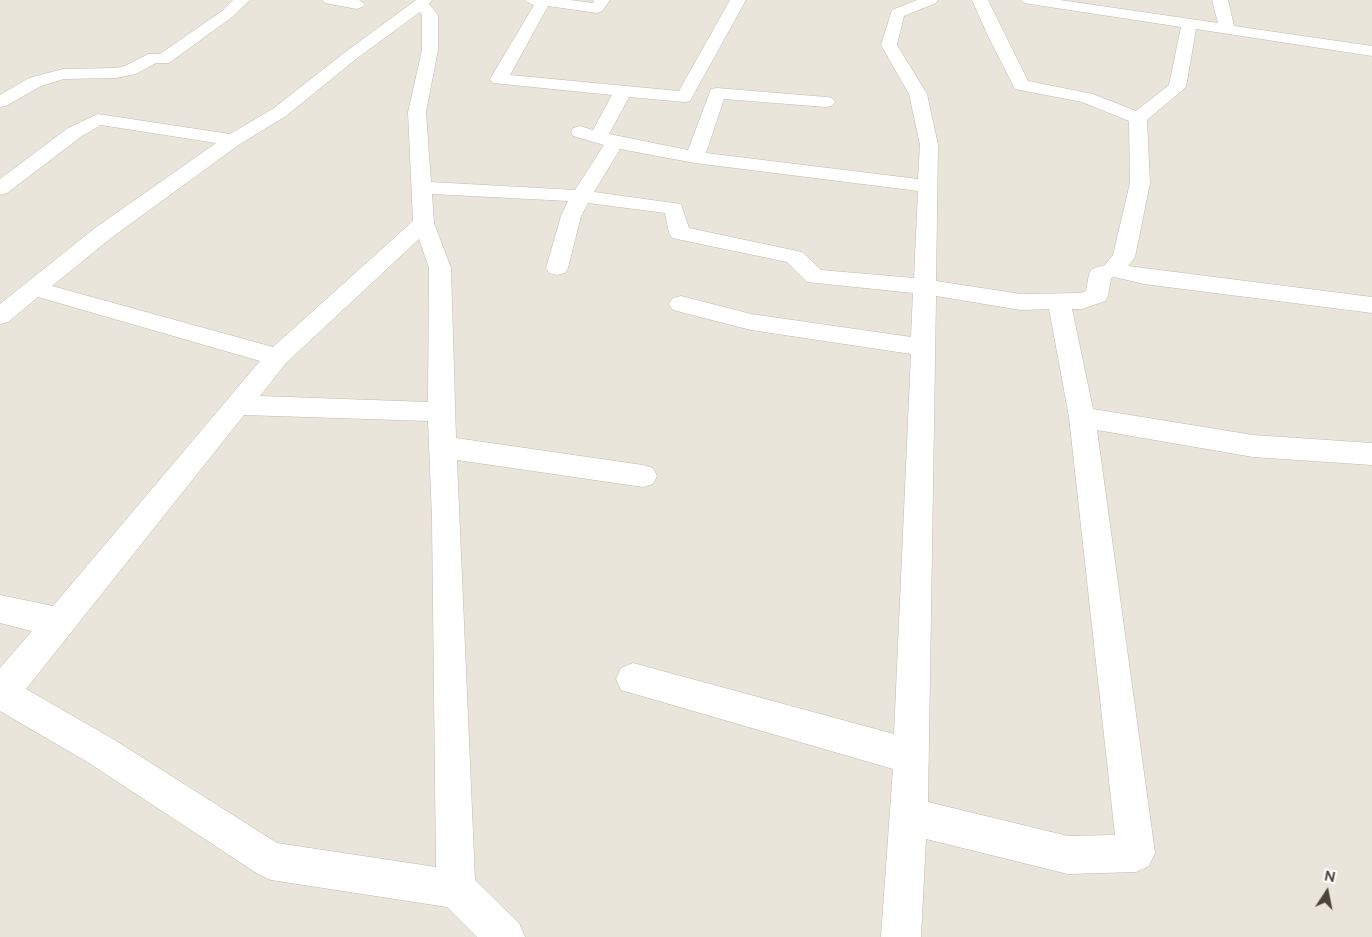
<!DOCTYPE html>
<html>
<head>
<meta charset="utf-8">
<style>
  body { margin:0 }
  #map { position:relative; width:1372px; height:937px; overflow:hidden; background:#f6f3ec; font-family:Figtree,sans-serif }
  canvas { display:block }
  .north { position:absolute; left:1302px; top:867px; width:50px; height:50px; -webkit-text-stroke:4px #fff; paint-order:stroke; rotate:11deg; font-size:14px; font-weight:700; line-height:20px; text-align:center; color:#4b4439 }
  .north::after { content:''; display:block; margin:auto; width:18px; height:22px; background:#4b4439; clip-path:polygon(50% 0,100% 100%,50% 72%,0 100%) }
</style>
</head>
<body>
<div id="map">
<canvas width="1372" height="937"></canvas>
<div class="north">N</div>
</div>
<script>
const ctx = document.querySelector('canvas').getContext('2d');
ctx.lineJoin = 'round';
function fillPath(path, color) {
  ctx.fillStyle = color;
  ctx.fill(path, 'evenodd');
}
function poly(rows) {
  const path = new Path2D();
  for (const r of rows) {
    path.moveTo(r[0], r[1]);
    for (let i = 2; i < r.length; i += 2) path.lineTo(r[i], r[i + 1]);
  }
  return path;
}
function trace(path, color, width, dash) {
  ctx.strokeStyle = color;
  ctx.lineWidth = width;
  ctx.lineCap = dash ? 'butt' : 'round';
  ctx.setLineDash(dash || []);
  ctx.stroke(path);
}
fillPath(poly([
  [0,0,1372,0,1372,937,0,937]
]), '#eae5da');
const street = poly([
  [233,0,250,0,232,17,169,63,156,63,136,74,116,78,64,79,41,86,6,106,0,107,0,95,29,78,63,69,116,68,125,66,148,54,160,54,222,11,233,0],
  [322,0,359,0,365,4,362,7,357,9,330,4,325,3,322,0],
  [416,0,432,0,429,4,438,15,438,50,426,112,431,182,575,190,604,145,573,136,571,132,573,128,580,126,593,130,612,95,493,83,490,79,534,5,529,3,526,0,570,0,593,3,594,0,610,0,602,11,597,13,548,6,510,75,679,91,730,0,746,0,690,101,684,102,629,97,609,134,688,150,711,89,717,88,826,97,832,98,835,102,832,106,826,107,724,99,706,153,918,179,920,145,909,94,881,45,892,10,917,0,938,0,936,3,904,16,897,45,927,94,938,145,936,281,1021,294,1081,293,1086,291,1089,274,1092,269,1105,265,1113,255,1130,183,1129,121,1082,102,1015,89,989,38,972,0,988,0,1028,81,1093,94,1136,111,1169,85,1181,27,1030,4,1025,3,1022,0,1060,0,1218,23,1212,0,1228,0,1234,26,1372,46,1372,56,1196,29,1186,87,1147,120,1150,183,1135,257,1128,266,1372,297,1372,313,1144,284,1114,277,1111,278,1108,296,1105,301,1082,309,1072,309,1093,409,1253,435,1372,443,1372,465,1253,457,1097,430,1155,853,1149,866,1136,872,1068,874,926,839,921,937,881,937,893,769,621,690,616,679,621,668,633,663,894,734,911,354,751,330,673,310,669,304,673,298,681,296,751,314,911,337,913,293,807,282,787,262,672,238,669,233,665,213,588,203,581,216,568,268,565,273,557,275,549,273,546,268,561,216,568,201,432,194,434,223,451,268,456,438,643,465,653,468,657,476,653,484,643,487,457,460,475,880,519,923,525,937,477,937,447,907,271,880,258,874,89,763,0,711,0,668,32,631,0,623,0,595,53,606,260,361,38,297,8,322,0,324,0,304,95,228,216,143,101,125,82,136,7,193,0,195,0,179,68,128,98,114,230,134,274,108,344,53,416,0],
  [420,12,422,15,422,50,408,112,413,221,273,347,52,286,111,238,240,144,286,116,356,59,420,12],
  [620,149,695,163,918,191,914,278,821,270,802,252,689,228,681,204,594,192,620,149],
  [419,239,429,268,428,402,260,396,286,363,419,239],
  [936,296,1021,310,1049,309,1069,417,1115,835,1068,836,928,802,936,296],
  [244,415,428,421,432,518,436,867,277,843,113,739,26,689,244,415]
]);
trace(street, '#c2bbae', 1);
fillPath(street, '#fff');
</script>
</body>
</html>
